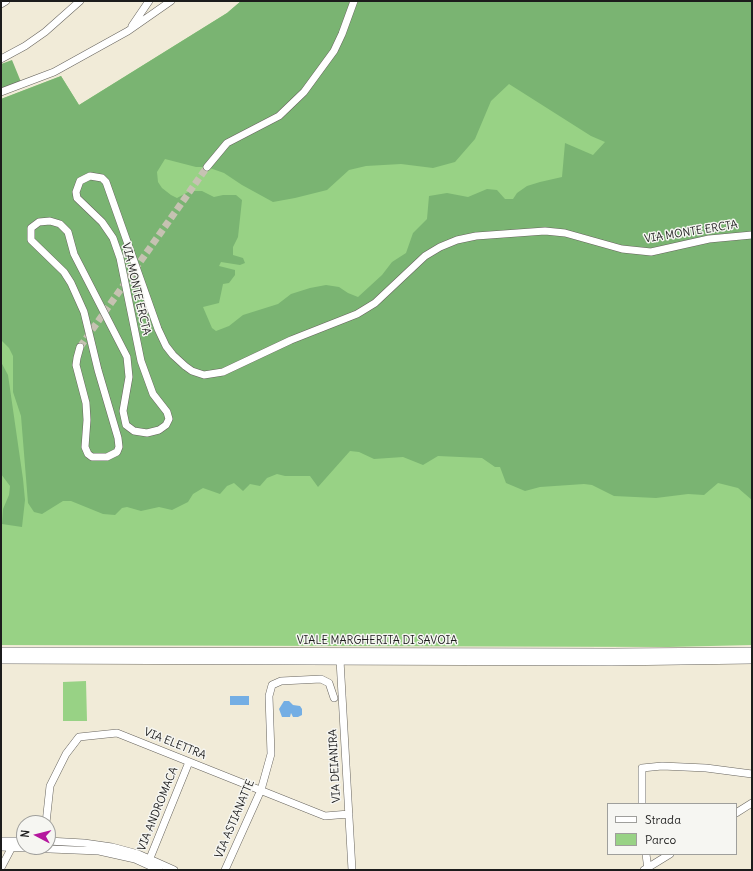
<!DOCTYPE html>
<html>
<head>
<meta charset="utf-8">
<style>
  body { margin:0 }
  #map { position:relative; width:753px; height:871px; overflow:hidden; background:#f1ebd8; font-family:Delius,sans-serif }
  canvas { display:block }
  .frame { position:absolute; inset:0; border:2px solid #1c1c1c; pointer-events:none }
  .legend { position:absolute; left:607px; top:803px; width:130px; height:52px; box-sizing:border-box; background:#f6f6f2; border:1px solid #9f9f9c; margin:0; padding:5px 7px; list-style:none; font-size:12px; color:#1c1c1c }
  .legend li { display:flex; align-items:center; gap:8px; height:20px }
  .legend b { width:20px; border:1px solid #9f9f9c }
  .north { position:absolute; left:16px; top:815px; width:40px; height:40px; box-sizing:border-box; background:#f6f6f2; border:1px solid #9f9f9c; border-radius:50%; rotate:277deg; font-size:11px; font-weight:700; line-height:16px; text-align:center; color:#1c1c1c }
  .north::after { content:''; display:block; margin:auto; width:14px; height:18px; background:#b5179e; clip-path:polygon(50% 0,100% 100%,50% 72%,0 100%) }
</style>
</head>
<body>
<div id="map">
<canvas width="753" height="871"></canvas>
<div class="frame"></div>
<ul class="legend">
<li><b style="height:5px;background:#fff"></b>Strada</li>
<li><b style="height:11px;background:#98d285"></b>Parco</li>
</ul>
<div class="north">N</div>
</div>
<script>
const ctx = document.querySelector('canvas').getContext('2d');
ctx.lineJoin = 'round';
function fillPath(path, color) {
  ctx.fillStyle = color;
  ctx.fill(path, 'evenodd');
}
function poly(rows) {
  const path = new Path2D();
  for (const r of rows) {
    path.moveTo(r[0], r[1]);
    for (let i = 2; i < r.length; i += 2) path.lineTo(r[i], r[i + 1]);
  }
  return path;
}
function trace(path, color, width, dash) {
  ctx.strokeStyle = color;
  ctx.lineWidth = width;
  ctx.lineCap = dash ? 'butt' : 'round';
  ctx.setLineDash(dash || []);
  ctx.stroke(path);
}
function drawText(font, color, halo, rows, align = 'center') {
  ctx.font = font + ' Delius,sans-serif';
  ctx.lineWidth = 3;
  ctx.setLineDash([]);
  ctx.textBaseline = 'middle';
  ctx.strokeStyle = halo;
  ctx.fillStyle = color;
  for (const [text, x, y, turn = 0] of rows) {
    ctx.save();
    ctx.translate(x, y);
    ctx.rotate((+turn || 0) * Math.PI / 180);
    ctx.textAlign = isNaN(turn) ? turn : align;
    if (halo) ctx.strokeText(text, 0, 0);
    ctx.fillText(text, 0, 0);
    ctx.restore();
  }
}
fillPath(poly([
  [241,1,752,1,752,645,669,647,1,645,1,99,61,76,79,105,227,13],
  [86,681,87,721,63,721,63,682]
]), '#98d285');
fillPath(poly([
  [241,1,752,1,752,500,738,488,718,483,704,495,688,494,656,498,614,496,592,485,584,484,540,487,525,491,506,483,500,467,495,467,482,458,438,456,423,465,403,457,374,459,359,452,350,451,318,487,310,476,285,476,277,474,267,478,260,486,250,484,243,491,234,483,227,486,220,494,203,488,193,494,188,502,172,510,159,507,141,511,127,507,122,508,115,515,103,514,71,501,63,501,42,514,34,512,28,503,21,416,13,392,13,356,9,348,1,340,1,99,61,76,79,105,227,13],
  [509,84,591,136,605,142,593,155,565,143,562,177,540,182,527,186,517,193,513,199,505,199,497,190,487,189,468,197,447,193,429,196,427,219,413,233,406,253,392,262,382,275,358,297,348,293,339,287,326,285,310,288,291,294,278,304,243,315,229,326,216,331,212,328,203,307,219,303,223,284,229,283,235,275,235,270,219,266,221,262,240,265,245,263,243,258,233,255,233,247,238,237,242,200,236,195,223,195,214,197,202,191,190,191,177,198,171,195,162,188,158,182,157,172,165,159,196,167,207,167,224,173,242,185,273,202,295,198,327,190,349,170,366,166,401,164,433,168,455,162,475,139,491,101],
  [12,60,21,82,1,89,1,64],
  [1,362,8,375,23,479,25,500,22,527,2,524,3,509,9,495,10,486,1,474]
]), '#7ab472');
fillPath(poly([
  [230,696,249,696,249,705,230,705],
  [284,701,289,701,293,705,300,706,302,709,302,715,298,717,293,717,291,713,290,717,282,717,279,709]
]), '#74aee4');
trace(poly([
  [80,347,207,167]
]), '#c6c2b2', 7, [7, 3.5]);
const minor = poly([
  [1,4,6,1],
  [132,26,149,1],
  [1,59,25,46,45,32,80,1],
  [1,92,54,72,128,31,171,1],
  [207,167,227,143,279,116,304,92,334,51,342,34,354,1],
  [80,347,77,358,76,365,86,403,87,420,85,447,88,454,92,457,107,457,117,452,119,447,118,438,98,370,84,312,71,283,64,272,31,240,31,228,39,222,50,221,60,224,68,232,74,254,127,357,129,377,123,411,126,425,134,431,147,433,159,430,166,425,169,419,167,412,153,394,141,361,120,258,113,238,102,222,77,198,76,192,80,181,90,176,102,178,106,182,158,329,166,346,173,355,185,366,192,371,204,375,223,372,291,340,357,314,375,303,425,256,440,247,457,240,476,236,545,231,565,233,622,249,651,252,709,239,752,235],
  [340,660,352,870],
  [642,804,642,768,662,766,706,768,752,774],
  [736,813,752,803],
  [46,823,50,786,66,754,79,737,117,733,325,816,349,814],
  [1,841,24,841],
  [48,841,84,843,112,847,138,854,174,870],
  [1,847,99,851,135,859,159,870],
  [646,854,648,870],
  [148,863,189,762],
  [1,868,12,847],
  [225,870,261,790,271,754,269,696,272,685,281,681,321,679,329,683,334,698],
  [644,870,670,854]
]);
const tertiary = poly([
  [1,652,612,653,752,652],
  [1,659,612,661,752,659]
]);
trace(minor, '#67645e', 8);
trace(tertiary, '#67645e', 10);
trace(minor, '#fff', 7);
trace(tertiary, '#fff', 9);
drawText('11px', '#1c1c1c', '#f6f6f2', [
  ["VIA MONTE ERCTA",691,232,-9],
  ["VIA MONTE ERCTA",136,289,77],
  ["VIALE MARGHERITA DI SAVOIA",377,641],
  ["VIA ELETTRA",175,744,22],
  ["VIA DEIANIRA",335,766,-93],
  ["VIA ANDROMACA",158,809,-68],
  ["VIA ASTIANATTE",235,819,-67]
]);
</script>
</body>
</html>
